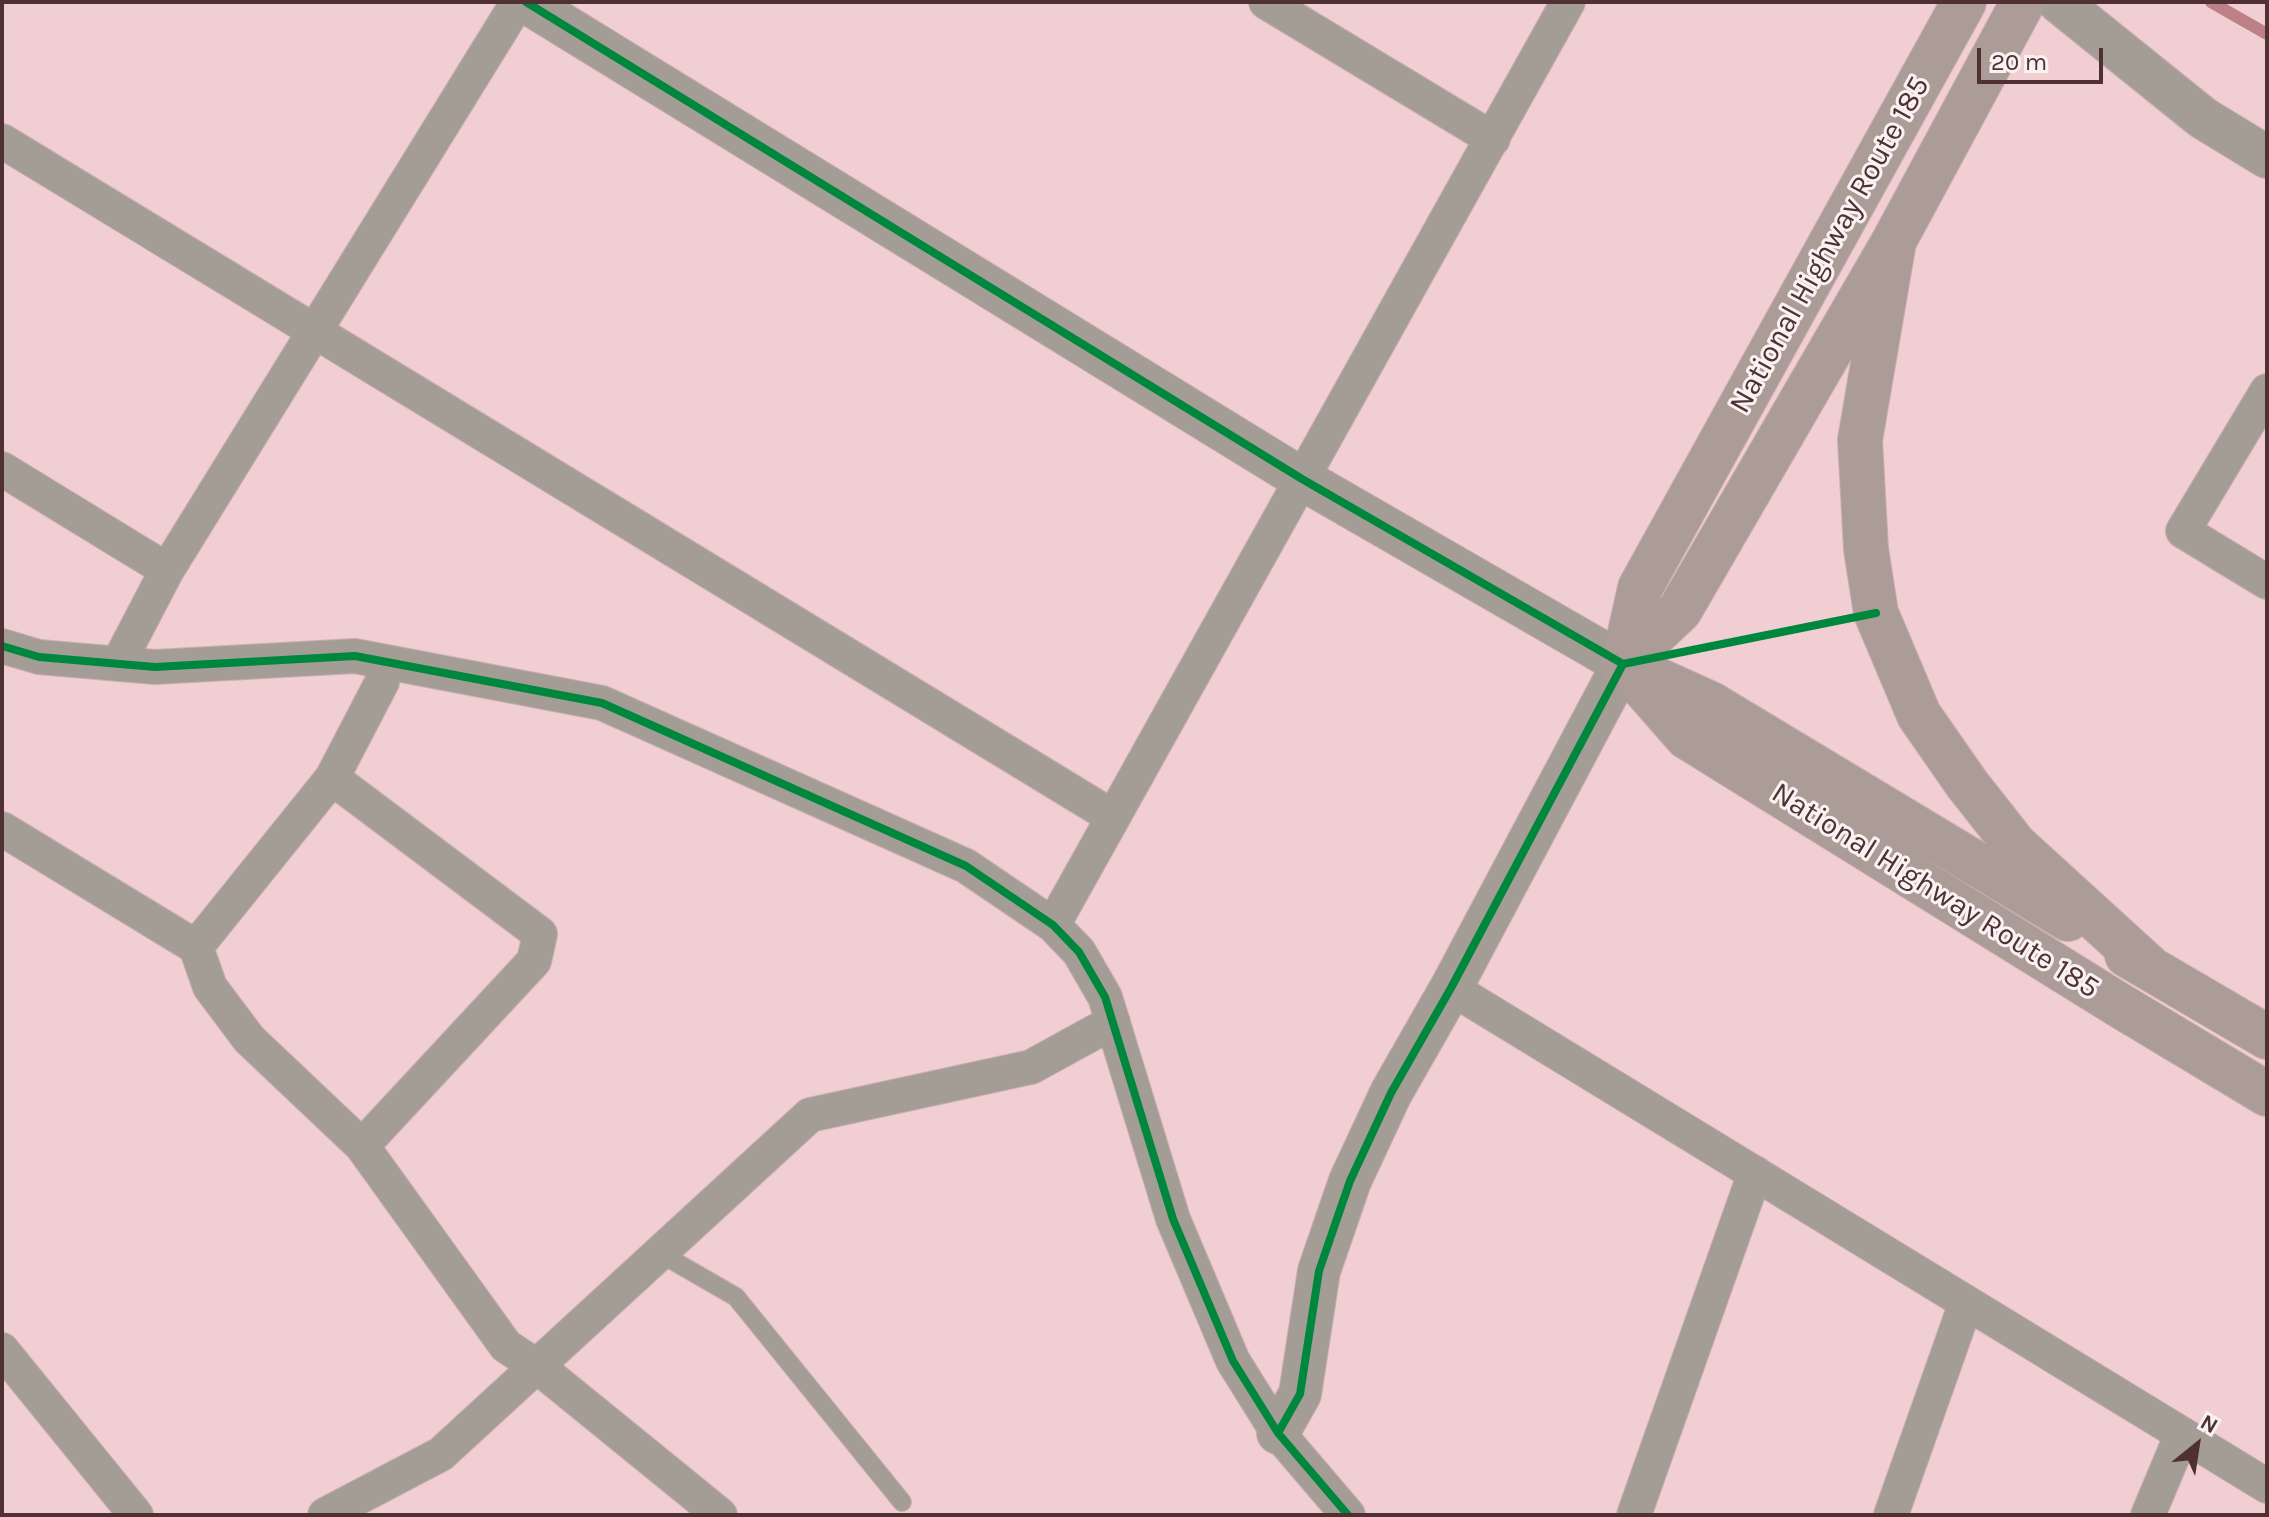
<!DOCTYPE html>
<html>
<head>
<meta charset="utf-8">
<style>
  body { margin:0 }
  #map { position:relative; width:2269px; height:1517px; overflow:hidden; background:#f0ced1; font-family:Karla,sans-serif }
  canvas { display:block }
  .frame { position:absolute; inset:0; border:4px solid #4f3134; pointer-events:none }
  .north { position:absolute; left:2157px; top:1405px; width:80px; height:80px; -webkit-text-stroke:6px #f9f1f2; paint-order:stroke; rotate:30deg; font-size:22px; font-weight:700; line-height:32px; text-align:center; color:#4f3134 }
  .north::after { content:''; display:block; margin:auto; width:28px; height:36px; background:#4f3134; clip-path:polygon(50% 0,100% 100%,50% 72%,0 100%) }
  .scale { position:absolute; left:1977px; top:48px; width:126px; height:36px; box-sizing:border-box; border:4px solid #4f3134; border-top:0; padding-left:10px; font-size:24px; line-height:28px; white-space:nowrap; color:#4f3134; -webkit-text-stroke:6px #f9f1f2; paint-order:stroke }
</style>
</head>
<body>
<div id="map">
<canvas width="2269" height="1517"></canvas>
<div class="frame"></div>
<div class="north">N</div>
<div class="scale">20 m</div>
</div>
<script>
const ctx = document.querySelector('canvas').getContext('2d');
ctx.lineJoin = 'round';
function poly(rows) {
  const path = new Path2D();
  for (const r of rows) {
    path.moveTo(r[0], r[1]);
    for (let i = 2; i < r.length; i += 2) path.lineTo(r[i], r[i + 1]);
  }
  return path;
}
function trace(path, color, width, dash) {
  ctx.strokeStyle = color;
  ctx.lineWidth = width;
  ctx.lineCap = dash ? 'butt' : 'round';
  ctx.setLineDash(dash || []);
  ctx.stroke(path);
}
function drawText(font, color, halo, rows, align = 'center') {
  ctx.font = font + ' Karla,sans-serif';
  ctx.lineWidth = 6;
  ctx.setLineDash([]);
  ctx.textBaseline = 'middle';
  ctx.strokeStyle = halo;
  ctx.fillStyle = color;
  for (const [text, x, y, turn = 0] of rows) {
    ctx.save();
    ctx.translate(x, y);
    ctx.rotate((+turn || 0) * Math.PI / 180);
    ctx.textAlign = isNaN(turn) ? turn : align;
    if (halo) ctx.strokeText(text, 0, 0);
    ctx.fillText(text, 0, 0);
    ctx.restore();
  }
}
trace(poly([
  [2211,2,2267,34]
]), '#bc8086', 12);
const service = poly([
  [658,1252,736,1297,902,1502]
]);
const minor = poly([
  [1266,2,1493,139],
  [2,141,1113,817],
  [2267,391,2183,531,2267,582],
  [2,469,167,570],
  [2,646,39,657,155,667,355,656,602,703,966,866,1053,925,1079,952,1105,997,1173,1219,1233,1361,1278,1433,1348,1515],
  [118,664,167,570,518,2],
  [332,778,540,934,534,961,362,1146],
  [2,829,196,947,210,987,249,1039,362,1146,506,1346,538,1367,720,1515],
  [1053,925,1568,2],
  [196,947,332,778,382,682,384,662],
  [1451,988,2267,1486],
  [2,1350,136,1515],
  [325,1515,441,1454,810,1115,1031,1067,1113,1022],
  [1634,1515,1755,1173],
  [1891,1515,1966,1303],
  [2148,1515,2182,1434]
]);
const tertiary = poly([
  [526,2,1302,479,1623,664,1451,988,1391,1093,1350,1181,1319,1271,1300,1394,1278,1433],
  [2059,2,2203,118,2267,157]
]);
const trunk = poly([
  [1894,241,1860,440,1866,549,1876,613,1919,715,1967,784,2015,845,2151,969],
  [1623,664,1687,737,2119,1005,2267,1094],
  [1623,664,1680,610,1894,241,2023,2],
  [1623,664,1640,588,1964,2],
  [1636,670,1711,704,2068,919],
  [2127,955,2267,1037]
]);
trace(service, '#caaeb1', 20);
trace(minor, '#caaeb1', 36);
trace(tertiary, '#caaeb1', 44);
trace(trunk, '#caaeb1', 46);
trace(service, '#a49d95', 18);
trace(minor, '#a49d95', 34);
trace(tertiary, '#a49d95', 42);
trace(trunk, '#ab9c97', 44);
trace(poly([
  [526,2,1302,479,1623,664,1876,613],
  [2,646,39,657,155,667,355,656,602,703,966,866,1053,925,1079,952,1105,997,1173,1219,1233,1361,1278,1433,1348,1515],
  [1278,1433,1300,1394,1319,1271,1350,1181,1391,1093,1451,988,1623,664]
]), '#00873e', 8);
drawText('30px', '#4f3134', '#f9f1f2', [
  ["National Highway Route 185",1830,245,-61],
  ["National Highway Route 185",1935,891,32]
]);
</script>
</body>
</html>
